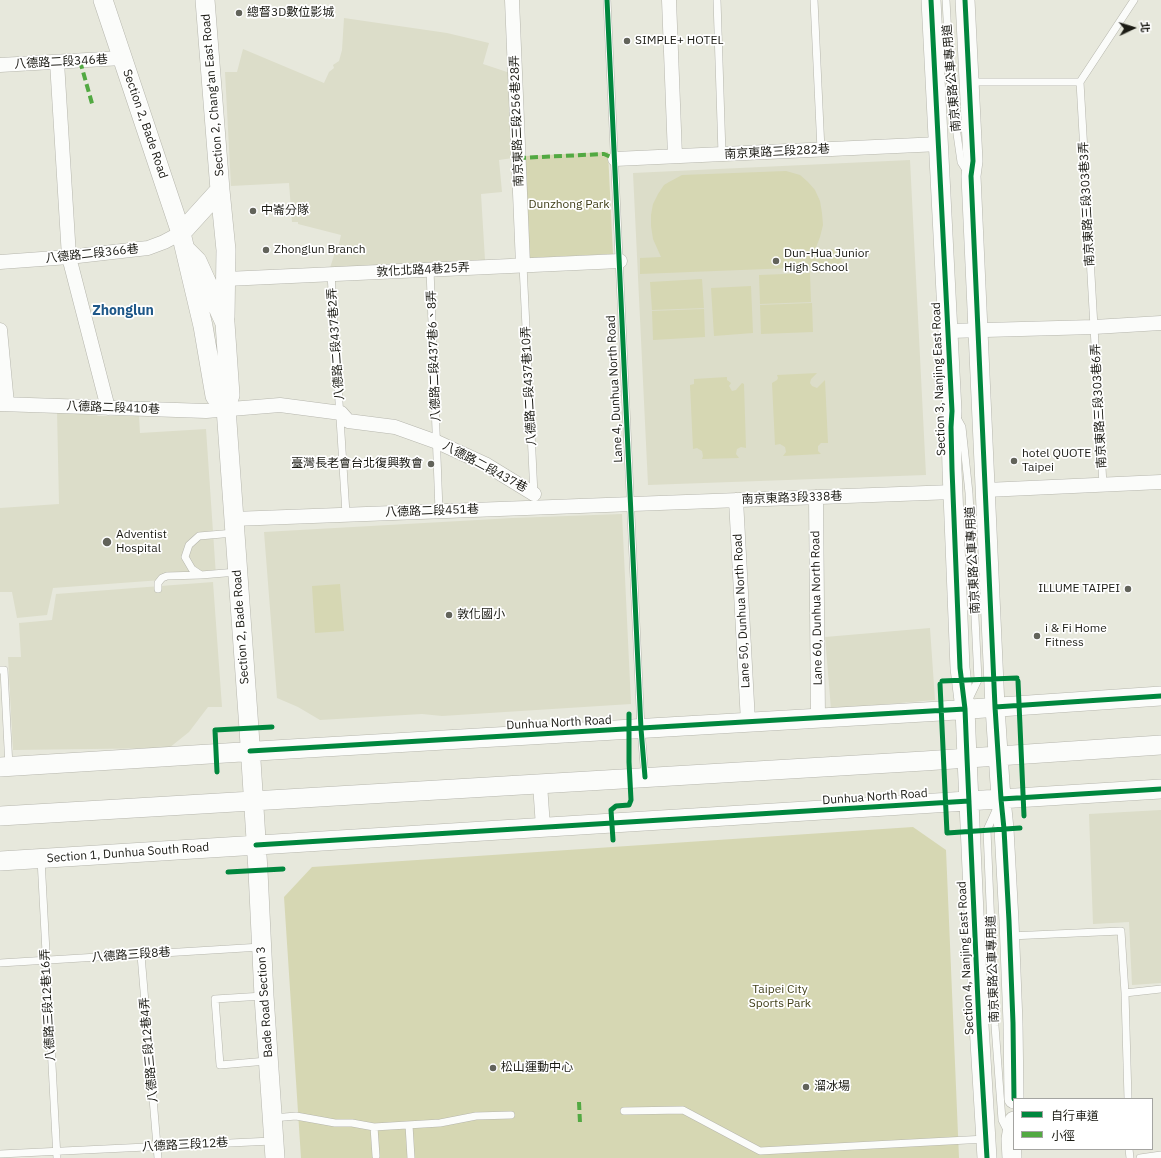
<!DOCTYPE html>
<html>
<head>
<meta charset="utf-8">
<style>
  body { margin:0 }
  #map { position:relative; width:1161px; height:1158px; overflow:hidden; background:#e7e8dc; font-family:"IBM Plex Sans","Noto Sans TC",sans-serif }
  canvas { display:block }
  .legend { position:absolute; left:1013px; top:1098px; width:140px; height:52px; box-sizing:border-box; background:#fff; border:1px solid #a4a4a1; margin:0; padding:5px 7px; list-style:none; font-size:12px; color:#1b1b14 }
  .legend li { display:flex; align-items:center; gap:8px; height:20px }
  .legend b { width:20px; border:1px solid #a4a4a1 }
  .north { position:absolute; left:1113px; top:8px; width:40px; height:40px; -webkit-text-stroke:3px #fff; paint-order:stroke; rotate:86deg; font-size:11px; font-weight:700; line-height:16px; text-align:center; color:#1b1b14 }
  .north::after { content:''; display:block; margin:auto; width:14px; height:18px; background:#1b1b14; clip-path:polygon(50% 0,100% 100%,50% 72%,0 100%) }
</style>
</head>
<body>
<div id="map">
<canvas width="1161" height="1158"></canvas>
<ul class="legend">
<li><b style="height:5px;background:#00873e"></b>自行車道</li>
<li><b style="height:5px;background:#52a942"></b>小徑</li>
</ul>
<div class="north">北</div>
</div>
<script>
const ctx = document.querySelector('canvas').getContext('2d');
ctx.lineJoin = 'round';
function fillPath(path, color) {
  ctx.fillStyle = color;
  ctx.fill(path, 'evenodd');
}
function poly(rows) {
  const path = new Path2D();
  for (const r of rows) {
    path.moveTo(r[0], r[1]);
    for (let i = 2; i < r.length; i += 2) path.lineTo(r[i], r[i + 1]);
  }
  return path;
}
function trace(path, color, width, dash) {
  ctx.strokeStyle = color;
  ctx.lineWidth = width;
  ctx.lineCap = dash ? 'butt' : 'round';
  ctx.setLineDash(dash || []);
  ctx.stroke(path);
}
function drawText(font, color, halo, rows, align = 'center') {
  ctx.font = font + ' "IBM Plex Sans","Noto Sans TC",sans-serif';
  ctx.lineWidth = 3.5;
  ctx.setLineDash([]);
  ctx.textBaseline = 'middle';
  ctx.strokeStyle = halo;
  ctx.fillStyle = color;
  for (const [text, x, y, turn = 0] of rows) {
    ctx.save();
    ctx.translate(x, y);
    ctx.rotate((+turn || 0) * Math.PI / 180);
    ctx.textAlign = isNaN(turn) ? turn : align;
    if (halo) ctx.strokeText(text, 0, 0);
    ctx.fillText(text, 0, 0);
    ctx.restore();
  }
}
fillPath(poly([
  [344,18,447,33,489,43,483,64,510,73,513,158,499,160,502,192,481,194,485,260,330,268,336,249,338,248,341,235,298,224,298,222,292,222,289,183,231,186,225,72,237,72,243,49,324,83,329,72,334,68,333,65,339,61,342,50],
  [910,160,926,475,648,485,633,173],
  [57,411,92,411,98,416,139,416,140,433,206,429,216,576,53,588,47,615,17,618,12,592,0,592,0,508,59,504],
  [622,514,631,704,442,716,422,714,320,720,298,707,277,698,264,532,513,518],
  [213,582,222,707,208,707,189,732,169,748,13,750,8,657,21,657,19,623,52,620,56,594],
  [930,628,935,700,831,709,825,637],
  [1161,810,1161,983,1132,985,1129,922,1093,924,1089,814]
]), '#dcddc9');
fillPath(poly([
  [608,152,613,254,529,258,524,156],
  [786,171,800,175,808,182,815,190,820,201,822,213,823,225,820,237,815,250,841,249,842,266,640,274,640,258,661,257,653,239,651,226,651,215,653,204,658,194,664,185,669,182,682,175],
  [810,273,811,302,760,304,759,275],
  [702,279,704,308,652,310,650,282],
  [751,286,753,333,714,336,711,288],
  [812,303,813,332,761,334,760,305],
  [704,309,705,337,653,340,652,311],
  [817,373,811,379,810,383,812,386,817,388,825,380,828,443,821,443,818,446,818,451,821,454,783,456,786,452,785,447,780,444,775,445,772,383,777,380,778,378,777,375],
  [727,377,727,380,731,383,729,386,732,391,736,390,742,383,744,384,746,448,741,447,737,449,736,454,739,458,702,459,703,456,702,451,697,448,693,449,690,385,694,384,694,379],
  [340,584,344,631,315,633,312,586],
  [913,827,946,850,959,1158,301,1158,284,897,312,867]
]), '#d6d7b3');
const lane = poly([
  [607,0,641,729,645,777],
  [717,0,722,154],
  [814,0,821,150],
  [946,0,951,92,961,162,968,173],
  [970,82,1080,82],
  [1080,82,1103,485],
  [1080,82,1134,0],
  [523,265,534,495],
  [430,269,439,511],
  [331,274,346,514],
  [957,418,962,427,969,493,978,680,969,699],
  [234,533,199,536,189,545,185,557,192,569,201,575,237,572],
  [158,589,158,583,162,578,167,576,201,575],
  [0,670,4,670,9,767],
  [997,808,987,830,995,1026,1002,1120,1008,1132],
  [41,859,57,1158],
  [1010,936,1121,931,1125,993,1128,1099],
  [141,955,158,1158],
  [0,963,261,947],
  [1125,993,1161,989],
  [263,996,215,999,220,1065,267,1061],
  [624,1111,683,1110,760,1151,986,1139],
  [273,1118,296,1116,335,1123,352,1123,374,1127,440,1123,476,1116,511,1115],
  [409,1125,411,1158],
  [374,1127,376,1156],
  [1129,1149,1130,1158],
  [0,1154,272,1141],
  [1140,1158,1161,1155]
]);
const street = poly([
  [512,0,523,265],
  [669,0,675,156],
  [57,62,69,257,108,408],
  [0,65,122,58],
  [615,159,940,144],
  [0,262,69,257,148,248,164,242,181,233],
  [226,279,620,261],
  [0,330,7,404],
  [949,331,1094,327,1161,323],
  [0,404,206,411,280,405,341,413,348,421,395,427,437,442,485,464,534,494],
  [986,490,1161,482],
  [816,497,818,718],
  [736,500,748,722],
  [233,519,953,492],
  [540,784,543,827]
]);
const secondary = poly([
  [103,0,181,233,203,326,215,396,226,408],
  [205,0,220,190,226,250,225,317],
  [931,0,952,411,951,427,952,469,960,668,965,709,967,758,979,1025,987,1158],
  [965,0,973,161,971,176,995,707,1001,799,1004,829,1009,921,1013,1023,1014,1099],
  [181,233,220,190],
  [185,249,197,261,225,323,230,395,226,408,249,729,258,871,264,996,275,1158],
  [0,767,290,749,941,711,1161,696],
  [0,816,924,761,1161,745],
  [0,861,1161,789],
  [1012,1158,1011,1139,1014,1121]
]);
trace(lane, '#b6b6ad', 8);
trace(street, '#b6b6ad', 15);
trace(secondary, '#b6b6ad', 20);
trace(lane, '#fbfcfa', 7);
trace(street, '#fbfcfa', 14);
trace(secondary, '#fbfcfa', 19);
trace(poly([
  [80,61,93,107],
  [518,158,604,154,615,159],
  [579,1102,580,1123]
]), '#52a942', 4, [8, 4]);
trace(poly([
  [607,0,641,729,645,777],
  [931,0,952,411,951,427,952,469,960,668,965,709,967,758,979,1025,987,1158],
  [965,0,973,161,971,176,995,707,1001,799,1004,829,1009,921,1013,1023,1014,1099],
  [942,681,1017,678],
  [1018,681,1024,816],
  [940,684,947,833,1020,828],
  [995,707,1161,696],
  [250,751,965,709],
  [217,772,215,730,272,727],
  [1001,799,1161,789],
  [613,840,611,810,616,806,629,805,631,800,629,762,629,714],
  [256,845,969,801],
  [228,872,283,869]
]), '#00873e', 5);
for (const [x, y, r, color] of [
  [239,13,4,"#62635a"],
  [627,41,4,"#62635a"],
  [253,211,4,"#62635a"],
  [266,250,4,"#62635a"],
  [776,261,4,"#62635a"],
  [1014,461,4,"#62635a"],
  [431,464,4,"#62635a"],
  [107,542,5,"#62635a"],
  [1128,589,4,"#62635a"],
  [449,615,4,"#62635a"],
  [1037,636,4,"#62635a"],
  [493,1068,4,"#62635a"],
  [806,1087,4,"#62635a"]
]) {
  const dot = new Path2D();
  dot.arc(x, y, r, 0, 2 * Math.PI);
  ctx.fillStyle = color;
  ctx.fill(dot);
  trace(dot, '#fff', 1.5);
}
drawText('12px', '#1b1b14', '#fff', [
  ["總督3D數位影城",247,13],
  ["SIMPLE+ HOTEL",635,41],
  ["中崙分隊",261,211],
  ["Zhonglun Branch",274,250],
  ["Dun-Hua Junior",784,254],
  ["High School",784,268],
  ["hotel QUOTE",1022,454],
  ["Taipei",1022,468],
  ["臺灣長老會台北復興教會",423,464,"right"],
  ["Adventist",116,535],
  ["Hospital",116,549],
  ["ILLUME TAIPEI",1120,589,"right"],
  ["敦化國小",457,615],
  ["i & Fi Home",1045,629],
  ["Fitness",1045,643],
  ["松山運動中心",501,1068],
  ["溜冰場",814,1087]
], 'left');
drawText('12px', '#1b1b14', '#fff', [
  ["八德路二段346巷",61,62,-3],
  ["南京東路公車專用道",952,78,-95],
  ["Section 2, Chang'an East Road",213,95,-95],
  ["南京東路三段256巷28弄",517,121,-92],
  ["Section 2, Bade Road",145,124,71],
  ["南京東路三段282巷",777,152,-3],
  ["南京東路三段303巷3弄",1087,204,-93],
  ["八德路二段366巷",92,254,-6],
  ["敦化北路4巷25弄",423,270,-3],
  ["八德路二段437巷2弄",336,344,-94],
  ["八德路二段437巷6、8弄",434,356,-92],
  ["Section 3, Nanjing East Road",939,379,-92],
  ["八德路二段437巷10弄",529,386,-93],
  ["Lane 4, Dunhua North Road",615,389,-93],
  ["南京東路三段303巷6弄",1099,406,-93],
  ["八德路二段410巷",113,408,2],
  ["八德路二段437巷",485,467,28],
  ["南京東路3段338巷",792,498,-2],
  ["八德路二段451巷",432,511,-2],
  ["南京東路公車專用道",973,560,-93],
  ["Lane 60, Dunhua North Road",817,608,-91],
  ["Lane 50, Dunhua North Road",742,611,-93],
  ["Section 2, Bade Road",241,627,-94],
  ["Dunhua North Road",559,723,-3],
  ["Dunhua North Road",875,797,-4],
  ["Section 1, Dunhua South Road",128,853,-4],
  ["八德路三段8巷",131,955,-4],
  ["Section 4, Nanjing East Road",966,958,-93],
  ["南京東路公車專用道",993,969,-92],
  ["Bade Road Section 3",265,1002,-94],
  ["八德路三段12巷16弄",48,1005,-93],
  ["八德路三段12巷4弄",149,1050,-95],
  ["八德路三段12巷",185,1145,-3]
]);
drawText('12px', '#41401a', '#fff', [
  ["Dunzhong Park",569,205],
  ["Taipei City",780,990],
  ["Sports Park",780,1004]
]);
drawText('bold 14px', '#1e5788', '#fff', [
  ["Zhonglun",123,311]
]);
</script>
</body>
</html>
